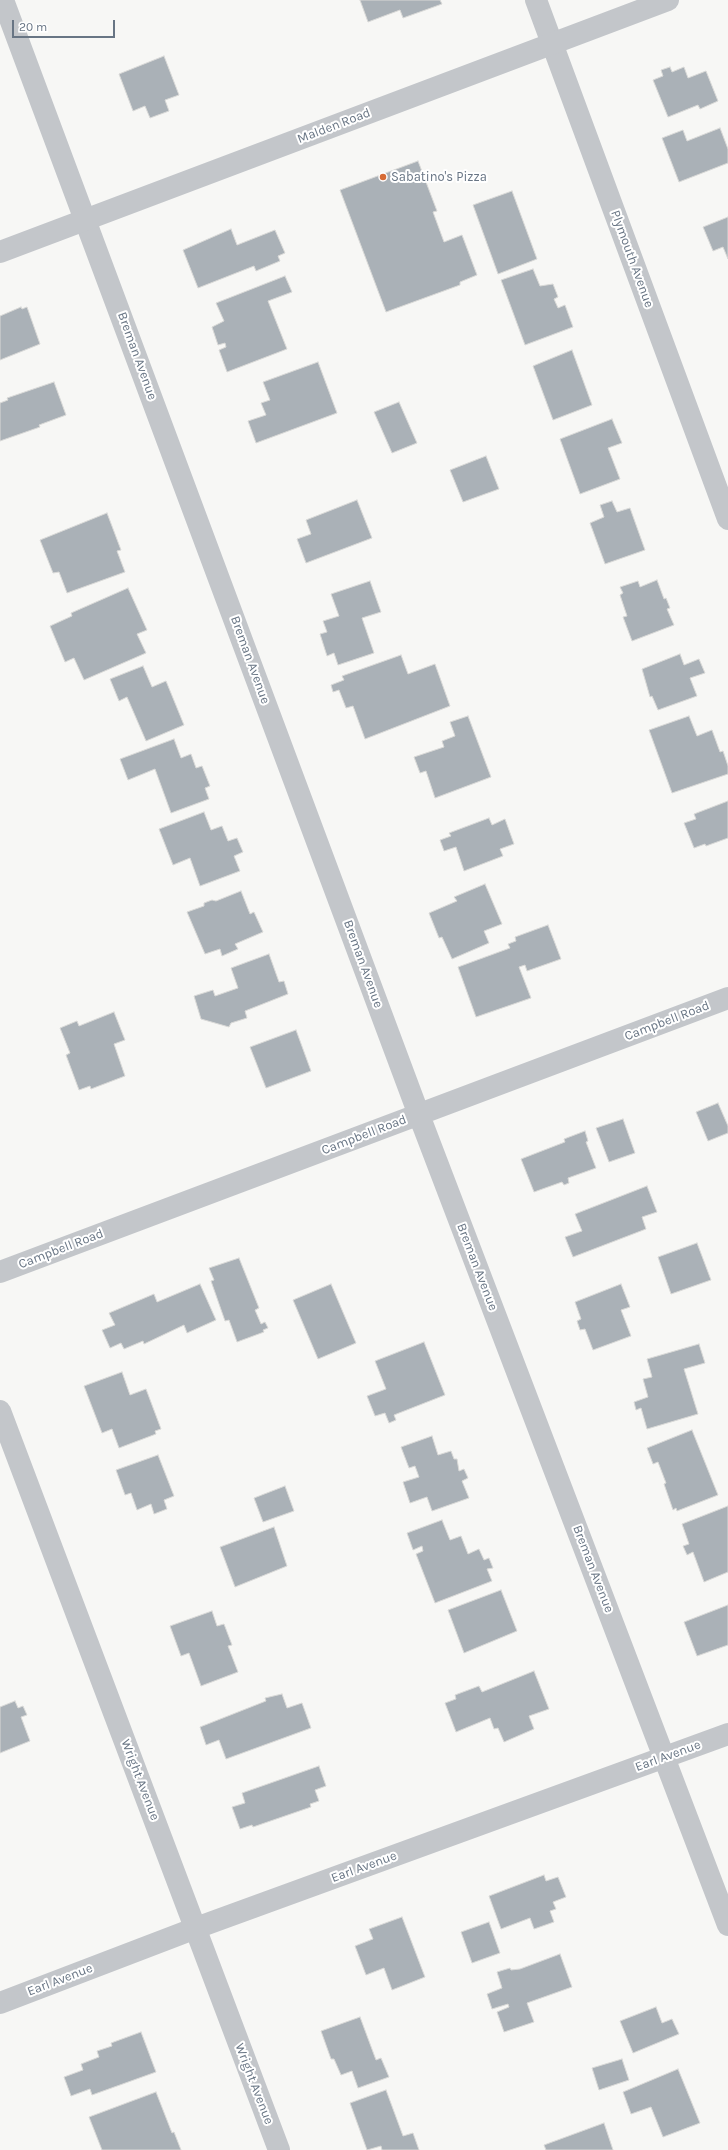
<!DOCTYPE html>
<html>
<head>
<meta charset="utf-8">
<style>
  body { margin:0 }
  #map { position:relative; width:728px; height:2150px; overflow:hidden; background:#f7f7f5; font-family:Karla,sans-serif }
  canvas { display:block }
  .scale { position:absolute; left:12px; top:20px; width:103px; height:18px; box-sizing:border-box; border:2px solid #687584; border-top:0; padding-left:5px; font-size:12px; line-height:14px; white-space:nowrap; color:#687584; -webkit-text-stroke:3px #fff; paint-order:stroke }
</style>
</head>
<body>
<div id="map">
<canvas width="728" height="2150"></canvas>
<div class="scale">20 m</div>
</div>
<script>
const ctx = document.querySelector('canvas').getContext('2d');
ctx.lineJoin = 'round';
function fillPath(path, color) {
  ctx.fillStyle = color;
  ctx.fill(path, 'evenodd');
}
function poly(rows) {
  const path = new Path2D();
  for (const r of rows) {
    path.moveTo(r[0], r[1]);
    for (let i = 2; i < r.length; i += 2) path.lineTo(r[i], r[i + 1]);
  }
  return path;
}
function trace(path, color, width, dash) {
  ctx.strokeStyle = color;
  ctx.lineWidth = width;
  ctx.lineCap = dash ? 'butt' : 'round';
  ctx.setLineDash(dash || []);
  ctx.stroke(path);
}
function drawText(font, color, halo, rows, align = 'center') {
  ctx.font = font + ' Karla,sans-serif';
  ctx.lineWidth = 4;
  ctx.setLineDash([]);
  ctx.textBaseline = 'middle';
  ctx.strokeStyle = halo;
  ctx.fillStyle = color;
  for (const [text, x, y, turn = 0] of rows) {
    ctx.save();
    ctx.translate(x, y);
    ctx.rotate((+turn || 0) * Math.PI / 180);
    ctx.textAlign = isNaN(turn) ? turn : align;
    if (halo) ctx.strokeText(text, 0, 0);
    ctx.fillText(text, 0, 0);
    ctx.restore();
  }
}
const building = poly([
  [360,0,440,0,442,4,403,18,400,10,368,22,360,0],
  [164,56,179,95,165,100,169,111,150,118,145,106,133,111,119,74,164,56],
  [670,67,672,72,684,67,688,78,706,71,718,101,700,109,698,105,668,117,653,80,663,76,661,70,670,67],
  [720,128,728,149,728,163,679,182,662,138,683,130,687,141,720,128],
  [418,161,437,211,433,212,444,242,462,235,477,275,460,282,460,285,386,312,340,190,418,161],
  [512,191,537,259,498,274,473,205,512,191],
  [728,217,728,259,723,247,713,251,703,227,728,217],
  [231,229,237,245,275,230,285,253,278,256,280,261,256,271,254,266,198,288,183,250,231,229],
  [533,269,540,286,553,284,558,297,554,299,558,308,565,305,573,327,525,345,501,280,533,269],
  [285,276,292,292,268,301,287,349,227,372,219,350,226,347,225,343,218,345,212,327,224,321,216,303,285,276],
  [21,307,22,309,27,307,40,344,0,360,0,316,21,307],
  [572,350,592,405,553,420,533,366,572,350],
  [318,362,337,413,256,443,248,421,266,415,261,403,270,400,263,382,318,362],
  [54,382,66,415,39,425,40,427,0,441,0,403,8,400,7,398,54,382],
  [399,402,417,443,392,453,374,412,399,402],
  [612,419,622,443,608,448,620,479,580,494,560,439,612,419],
  [486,456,499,489,463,502,450,470,486,456],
  [357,500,372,538,306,563,297,539,311,534,306,520,357,500],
  [612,501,617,512,630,508,645,550,605,564,590,523,604,517,600,505,612,501],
  [107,513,121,550,117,551,125,572,67,593,59,572,53,573,40,540,107,513],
  [657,580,664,599,666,598,670,608,667,609,674,625,632,641,623,617,627,616,620,595,623,593,620,587,638,581,640,587,657,580],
  [370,581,381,612,362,618,374,653,338,665,334,653,327,656,320,634,327,632,323,621,339,616,331,594,370,581],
  [128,588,147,630,137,634,146,653,84,680,74,658,65,662,50,626,72,616,71,613,128,588],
  [680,654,684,665,699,659,705,673,690,678,697,696,658,710,652,696,650,697,642,669,680,654],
  [401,655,408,674,435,664,450,706,365,739,353,706,346,708,339,690,333,692,331,685,344,680,342,676,401,655],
  [143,666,152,687,166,681,184,725,146,741,127,697,119,701,110,679,143,666],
  [468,716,491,777,435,798,426,771,420,773,414,757,444,747,442,741,455,736,450,722,468,716],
  [689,716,697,736,712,730,720,752,723,751,728,766,728,774,672,793,649,730,689,716],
  [174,739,181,758,191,754,196,768,202,766,210,786,205,788,209,799,171,813,155,769,128,780,120,759,174,739],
  [728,801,728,838,706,846,705,844,694,848,684,823,696,819,694,814,728,801],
  [204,812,211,830,222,826,228,841,237,838,243,852,234,856,240,871,200,886,190,858,173,865,159,829,204,812],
  [489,818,492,825,505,819,514,844,500,849,503,856,464,871,456,847,444,851,440,840,451,836,449,833,489,818],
  [485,884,502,924,484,931,489,943,452,959,442,937,439,938,429,913,457,901,454,897,485,884],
  [241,891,250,914,254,912,263,932,235,944,238,949,222,956,220,949,205,954,187,912,204,906,204,903,212,900,216,901,241,891],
  [548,925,561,959,527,971,525,965,519,967,531,998,476,1017,458,967,510,948,508,944,516,941,515,937,548,925],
  [269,954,279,982,284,981,288,994,245,1011,247,1018,231,1023,229,1027,201,1019,194,996,213,990,215,996,238,988,231,968,269,954],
  [114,1012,125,1040,114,1044,125,1076,91,1089,90,1086,79,1090,66,1055,70,1053,60,1028,77,1021,79,1026,114,1012],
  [296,1030,311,1071,266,1088,250,1047,296,1030],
  [718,1103,728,1126,728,1133,708,1141,696,1112,718,1103],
  [623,1119,635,1153,609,1162,596,1128,623,1119],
  [585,1131,588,1141,586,1142,596,1168,568,1178,569,1183,564,1185,562,1182,534,1192,521,1159,565,1142,564,1139,585,1131],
  [647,1186,657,1212,642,1217,646,1229,573,1257,565,1237,582,1231,575,1214,647,1186],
  [697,1243,711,1280,671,1294,658,1257,697,1243],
  [239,1258,259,1308,255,1310,261,1324,265,1322,268,1328,263,1330,264,1332,237,1342,229,1320,225,1321,211,1281,214,1280,209,1268,239,1258],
  [200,1284,216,1320,187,1333,184,1325,144,1344,143,1341,124,1349,121,1343,110,1348,102,1330,115,1325,109,1313,154,1294,157,1302,200,1284],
  [331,1284,356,1343,318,1359,293,1300,331,1284],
  [621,1284,630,1307,621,1310,631,1336,593,1350,585,1329,580,1330,577,1321,581,1319,575,1302,621,1284],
  [424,1342,445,1395,394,1415,396,1420,389,1423,385,1413,375,1416,367,1396,386,1389,375,1361,424,1342],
  [699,1344,705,1363,684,1369,698,1414,647,1429,641,1408,636,1410,634,1402,648,1397,643,1379,652,1377,647,1359,699,1344],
  [122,1372,130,1395,146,1389,161,1429,155,1431,156,1434,119,1448,112,1429,102,1433,84,1386,122,1372],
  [692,1430,718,1495,677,1511,676,1508,673,1510,664,1484,666,1483,658,1462,653,1464,647,1448,692,1430],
  [432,1436,438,1455,451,1451,454,1459,457,1459,459,1471,464,1469,468,1478,462,1481,469,1498,432,1511,427,1497,410,1503,403,1482,419,1477,415,1466,409,1468,401,1447,432,1436],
  [158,1455,174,1496,164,1500,167,1509,154,1514,151,1504,137,1510,131,1493,125,1495,116,1470,158,1455],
  [285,1486,294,1511,263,1522,254,1498,285,1486],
  [728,1506,728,1572,704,1582,693,1552,687,1555,683,1546,689,1544,682,1524,728,1506],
  [442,1520,450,1540,461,1536,468,1554,479,1549,484,1560,489,1558,493,1568,487,1569,492,1581,435,1603,416,1554,423,1551,422,1546,413,1550,407,1533,442,1520],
  [274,1527,287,1566,235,1587,220,1547,274,1527],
  [501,1590,517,1631,464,1653,448,1610,501,1590],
  [728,1605,728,1645,697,1656,684,1622,728,1605],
  [212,1611,217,1626,224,1624,232,1645,228,1646,238,1672,201,1686,189,1653,181,1656,170,1626,212,1611],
  [534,1671,549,1709,529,1716,534,1729,504,1742,498,1728,494,1729,490,1718,456,1732,445,1703,456,1699,455,1695,479,1686,482,1692,534,1671],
  [282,1694,287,1708,302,1703,311,1728,226,1759,219,1740,206,1745,200,1727,266,1701,265,1698,282,1694],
  [15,1701,18,1708,23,1706,27,1715,21,1717,30,1741,0,1753,0,1707,15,1701],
  [319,1766,326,1786,315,1790,319,1801,310,1804,311,1807,253,1827,252,1825,240,1829,232,1807,245,1803,242,1793,319,1766],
  [544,1875,546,1881,558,1877,566,1897,553,1902,556,1909,550,1911,554,1922,534,1929,530,1918,501,1929,489,1896,544,1875],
  [402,1917,425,1977,392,1990,384,1968,366,1975,355,1946,373,1939,369,1929,402,1917],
  [489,1922,500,1953,472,1963,461,1932,489,1922],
  [560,1954,572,1987,527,2003,534,2022,504,2032,497,2012,509,2007,508,2004,492,2009,487,1994,502,1988,497,1972,510,1968,511,1970,520,1969,560,1954],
  [656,2007,662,2023,672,2019,679,2034,633,2053,620,2021,656,2007],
  [360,2017,376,2060,381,2058,389,2077,358,2088,352,2071,341,2075,334,2059,331,2059,321,2031,360,2017],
  [141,2032,156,2072,92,2095,90,2089,71,2096,64,2077,83,2070,81,2064,99,2057,97,2051,112,2046,111,2043,141,2032],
  [622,2059,629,2080,599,2090,592,2068,622,2059],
  [678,2069,700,2123,663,2137,651,2107,631,2114,623,2092,678,2069],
  [386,2090,403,2136,413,2133,419,2150,382,2150,381,2146,367,2150,350,2103,386,2090],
  [156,2092,172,2133,174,2132,181,2150,102,2150,89,2117,156,2092],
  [604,2123,613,2150,546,2150,544,2145,604,2123]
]);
fillPath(building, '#aab1b7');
trace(building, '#d9d9d7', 1);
trace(poly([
  [3,0,419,1115,728,1925],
  [536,0,728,519],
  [0,1272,728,998],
  [0,1411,279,2150],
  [0,2003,196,1928,728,1734]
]), '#c3c6ca', 22);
trace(poly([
  [0,252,668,0]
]), '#c3c6ca', 22);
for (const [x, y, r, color] of [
  [383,177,4,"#d76b35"]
]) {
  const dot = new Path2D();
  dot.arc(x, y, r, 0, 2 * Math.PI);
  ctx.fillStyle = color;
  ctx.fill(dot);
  trace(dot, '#fff', 1.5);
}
drawText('13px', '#687584', '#fff', [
  ["Malden Road",334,126,-21],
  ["Plymouth Avenue",632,259,70],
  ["Breman Avenue",137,356,70],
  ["Breman Avenue",250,660,70],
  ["Breman Avenue",363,964,70],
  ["Campbell Road",667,1021,-21],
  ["Campbell Road",364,1135,-21],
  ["Campbell Road",61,1249,-21],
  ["Breman Avenue",477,1267,69],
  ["Breman Avenue",593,1569,69],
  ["Earl Avenue",668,1756,-20],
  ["Wright Avenue",140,1780,69],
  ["Earl Avenue",364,1867,-20],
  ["Earl Avenue",60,1980,-21],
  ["Wright Avenue",254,2084,69]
]);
drawText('13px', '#687584', '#fff', [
  ["Sabatino's Pizza",391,177]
], 'left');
</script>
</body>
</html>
